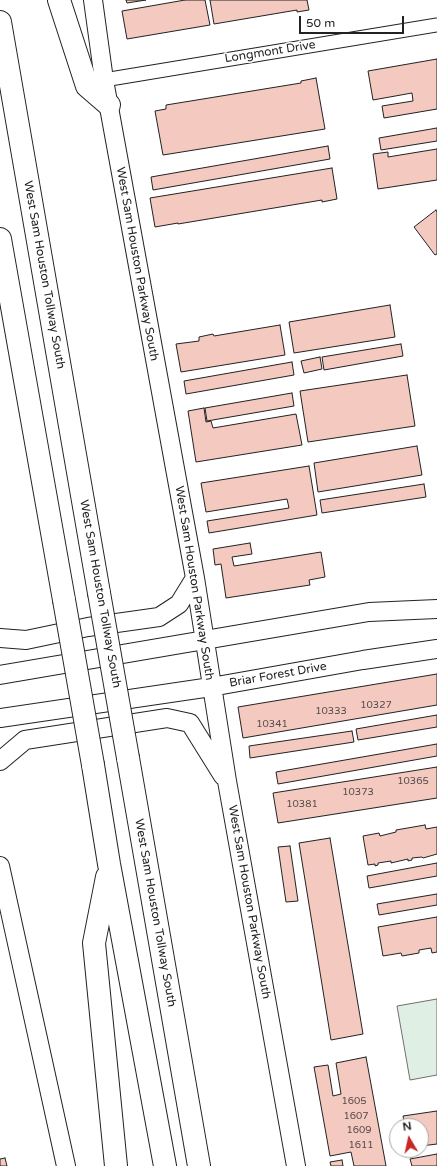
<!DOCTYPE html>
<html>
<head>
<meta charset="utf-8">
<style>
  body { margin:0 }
  #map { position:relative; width:437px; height:1166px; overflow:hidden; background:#fff; font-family:"Varela Round",sans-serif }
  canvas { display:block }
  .north { position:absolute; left:389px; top:1118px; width:40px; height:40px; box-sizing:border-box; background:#fff; border:1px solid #a7a7a7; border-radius:50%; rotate:351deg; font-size:11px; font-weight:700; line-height:16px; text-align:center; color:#222 }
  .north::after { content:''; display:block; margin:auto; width:14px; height:18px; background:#c62828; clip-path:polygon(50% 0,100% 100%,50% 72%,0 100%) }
  .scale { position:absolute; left:299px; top:16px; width:105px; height:18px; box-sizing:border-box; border:2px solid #222; border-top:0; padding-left:5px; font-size:12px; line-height:14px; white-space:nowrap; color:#222; -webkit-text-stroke:3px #fff; paint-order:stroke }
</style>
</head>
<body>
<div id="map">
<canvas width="437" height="1166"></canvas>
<div class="north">N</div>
<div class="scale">50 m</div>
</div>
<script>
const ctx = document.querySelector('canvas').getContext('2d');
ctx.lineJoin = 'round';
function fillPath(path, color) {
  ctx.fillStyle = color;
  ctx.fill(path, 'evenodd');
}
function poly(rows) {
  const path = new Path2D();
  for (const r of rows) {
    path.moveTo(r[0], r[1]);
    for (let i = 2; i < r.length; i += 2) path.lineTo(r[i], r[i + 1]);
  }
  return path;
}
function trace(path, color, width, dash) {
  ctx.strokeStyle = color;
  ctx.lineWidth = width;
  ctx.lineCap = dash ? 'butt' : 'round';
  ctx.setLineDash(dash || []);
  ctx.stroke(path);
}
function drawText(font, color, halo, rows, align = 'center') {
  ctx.font = font + ' "Varela Round",sans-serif';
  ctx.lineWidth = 3;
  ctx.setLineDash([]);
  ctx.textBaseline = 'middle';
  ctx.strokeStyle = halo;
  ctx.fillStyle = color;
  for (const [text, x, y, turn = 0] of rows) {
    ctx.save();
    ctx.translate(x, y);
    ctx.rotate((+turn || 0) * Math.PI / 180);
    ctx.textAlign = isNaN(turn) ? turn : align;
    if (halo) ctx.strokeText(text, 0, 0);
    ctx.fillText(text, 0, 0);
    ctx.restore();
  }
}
const green = poly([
  [437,999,437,1075,410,1080,397,1006,437,999]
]);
fillPath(green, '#e0efe3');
trace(green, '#6f6f6f', 1);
const building = poly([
  [126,0,146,0,127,3,126,0],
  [185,0,205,0,210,25,127,39,122,11,185,0],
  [210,0,307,0,309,10,297,12,297,10,214,24,210,0],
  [437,59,437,109,384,118,382,106,413,101,412,93,373,100,368,71,437,59],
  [316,78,325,129,163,155,155,111,166,109,166,105,301,83,301,81,316,78],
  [437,128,437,141,381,150,379,138,437,128],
  [328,146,330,159,153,190,151,177,328,146],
  [437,149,437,180,378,189,373,154,388,152,388,157,437,149],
  [332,168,337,199,322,202,322,200,178,224,178,223,155,227,150,198,332,168],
  [436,210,437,212,437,254,435,255,414,227,436,210],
  [390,305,395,337,294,353,289,322,390,305],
  [280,325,285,355,181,372,176,344,199,341,199,337,213,334,214,336,280,325],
  [401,344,403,356,324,370,322,357,401,344],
  [320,357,322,369,304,373,301,361,320,357],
  [292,362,294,375,186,394,184,381,292,362],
  [407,375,415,426,308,442,300,391,407,375],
  [292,393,294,406,207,421,205,408,292,393],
  [204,408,206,422,211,421,213,428,296,414,302,445,196,462,188,411,204,408],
  [417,446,422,475,318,492,314,463,417,446],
  [309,466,317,515,209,533,207,521,289,508,287,499,206,512,201,483,309,466],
  [424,484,426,497,322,513,320,500,424,484],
  [250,543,252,554,232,557,234,566,321,552,325,577,309,580,310,585,226,598,221,564,215,565,213,549,250,543],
  [437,674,437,705,243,738,238,707,437,674],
  [437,715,437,727,358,740,356,729,437,715],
  [352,731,354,742,250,758,249,746,352,731],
  [437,744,437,756,278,784,276,772,437,744],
  [437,767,437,798,278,823,273,793,437,767],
  [425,825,426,829,437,827,437,854,423,858,422,857,412,858,412,860,408,861,408,859,391,863,391,861,378,863,378,865,375,866,375,864,368,865,363,836,379,833,380,836,396,832,396,830,425,825],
  [330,838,363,1034,331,1040,299,843,330,838],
  [290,846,298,901,286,902,278,847,290,846],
  [437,863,437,876,369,888,367,876,437,863],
  [437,894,437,905,379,915,377,904,437,894],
  [437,917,437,952,432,953,431,948,419,950,419,953,402,956,401,953,383,956,378,927,437,917],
  [366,1057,386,1166,354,1166,351,1152,330,1156,314,1067,328,1065,333,1096,341,1094,336,1063,366,1057],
  [437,1111,437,1144,421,1146,421,1126,405,1126,403,1116,437,1111],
  [437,1154,437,1166,412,1166,410,1159,437,1154],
  [5,1158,7,1166,0,1166,0,1159,5,1158],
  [342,1160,343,1166,331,1166,330,1162,342,1160]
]);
fillPath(building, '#f3c9c0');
trace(building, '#222', 1);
const minor = poly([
  [104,80,437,25]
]);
const secondary = poly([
  [93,0,104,80,195,578,227,781,296,1166],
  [0,638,26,640,88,627,159,617,179,604,195,578],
  [0,675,369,612,437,609],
  [0,718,211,687,363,660,437,649],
  [0,761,25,740,167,718,190,723,223,776],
  [0,866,66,1166]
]);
const motorway = poly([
  [59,0,87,86,109,105],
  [0,22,99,593],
  [0,239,64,600],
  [128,758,199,1166],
  [93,765,109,864,165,1166],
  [107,877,94,943,116,1166]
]);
trace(minor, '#222', 15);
trace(secondary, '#222', 20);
trace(motorway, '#222', 24);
trace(minor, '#fff', 13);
trace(secondary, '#fff', 18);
trace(motorway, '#fff', 22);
const motorwayBridge = poly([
  [99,593,128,758],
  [64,600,93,765]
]);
trace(motorwayBridge, '#222', 24, []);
trace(motorwayBridge, '#fff', 22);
drawText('10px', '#564c4a', null, [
  ["10327",376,705],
  ["10333",331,711],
  ["10341",272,724],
  ["10365",413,781],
  ["10373",358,792],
  ["10381",302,804],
  ["1605",354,1101],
  ["1607",356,1116],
  ["1609",359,1130],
  ["1611",361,1145]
]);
drawText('12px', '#222', '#fff', [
  ["Longmont Drive",270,52,-9],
  ["West Sam Houston Parkway South",137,264,80],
  ["West Sam Houston Tollway South",44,275,80],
  ["West Sam Houston Parkway South",194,583,81],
  ["West Sam Houston Tollway South",100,594,80],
  ["Briar Forest Drive",278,675,-10],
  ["West Sam Houston Parkway South",249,902,80],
  ["West Sam Houston Tollway South",155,913,80]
]);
</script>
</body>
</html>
